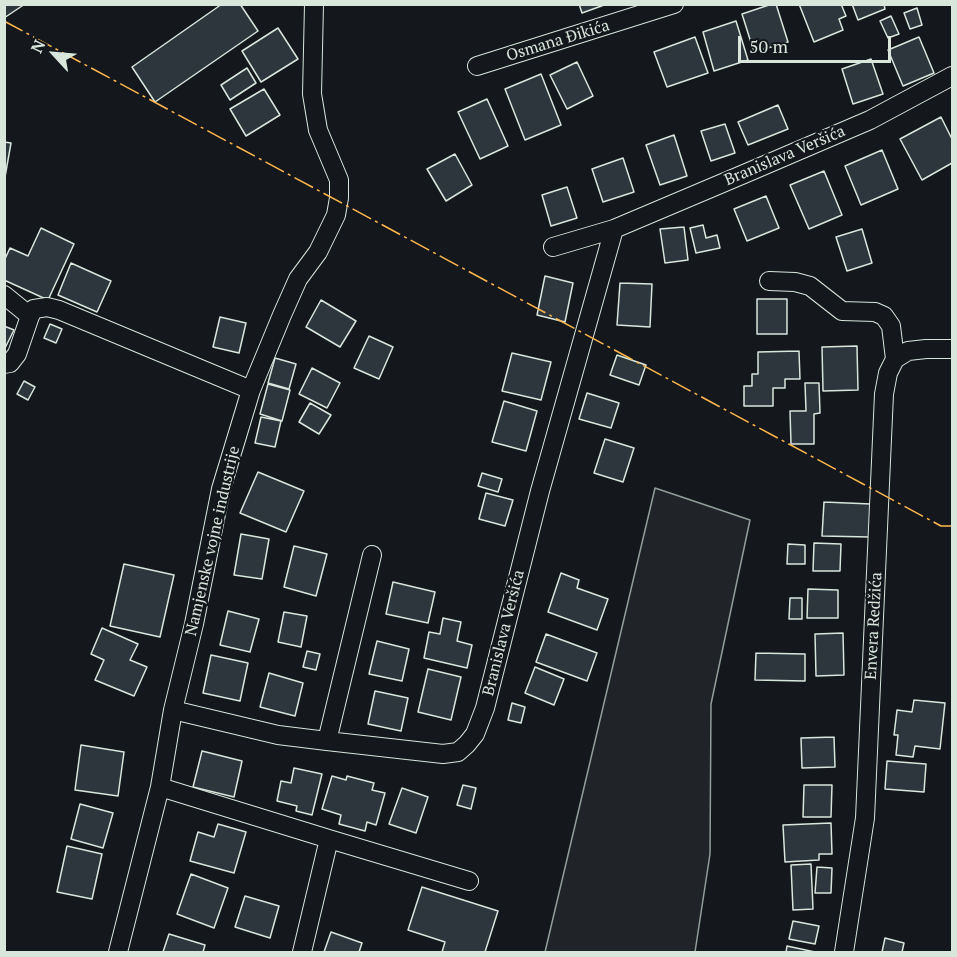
<!DOCTYPE html>
<html>
<head>
<meta charset="utf-8">
<style>
  body { margin:0 }
  #map { position:relative; width:957px; height:957px; overflow:hidden; background:#14181c; font-family:"PT Serif",serif }
  canvas { display:block }
  .frame { position:absolute; inset:0; border:6px solid #d8e6dc; pointer-events:none }
  .north { position:absolute; left:24px; top:24px; width:60px; height:60px; -webkit-text-stroke:4px #14181c; paint-order:stroke; rotate:296deg; font-size:16px; font-weight:700; line-height:24px; text-align:center; color:#d8e6dc }
  .north::after { content:''; display:block; margin:auto; width:21px; height:27px; background:#d8e6dc; clip-path:polygon(50% 0,100% 100%,50% 72%,0 100%) }
  .scale { position:absolute; left:738px; top:36px; width:153px; height:27px; box-sizing:border-box; border:3px solid #d8e6dc; border-top:0; padding-left:8px; font-size:18px; line-height:21px; white-space:nowrap; color:#d8e6dc; -webkit-text-stroke:4px #14181c; paint-order:stroke }
</style>
</head>
<body>
<div id="map">
<canvas width="957" height="957"></canvas>
<div class="frame"></div>
<div class="north">N</div>
<div class="scale">50 m</div>
</div>
<script>
const ctx = document.querySelector('canvas').getContext('2d');
ctx.lineJoin = 'round';
function fillPath(path, color) {
  ctx.fillStyle = color;
  ctx.fill(path, 'evenodd');
}
function poly(rows) {
  const path = new Path2D();
  for (const r of rows) {
    path.moveTo(r[0], r[1]);
    for (let i = 2; i < r.length; i += 2) path.lineTo(r[i], r[i + 1]);
  }
  return path;
}
function trace(path, color, width, dash) {
  ctx.strokeStyle = color;
  ctx.lineWidth = width;
  ctx.lineCap = dash ? 'butt' : 'round';
  ctx.setLineDash(dash || []);
  ctx.stroke(path);
}
function drawText(font, color, halo, rows, align = 'center') {
  ctx.font = font + ' "PT Serif",serif';
  ctx.lineWidth = 4.5;
  ctx.setLineDash([]);
  ctx.textBaseline = 'middle';
  ctx.strokeStyle = halo;
  ctx.fillStyle = color;
  for (const [text, x, y, turn = 0] of rows) {
    ctx.save();
    ctx.translate(x, y);
    ctx.rotate((+turn || 0) * Math.PI / 180);
    ctx.textAlign = isNaN(turn) ? turn : align;
    if (halo) ctx.strokeText(text, 0, 0);
    ctx.fillText(text, 0, 0);
    ctx.restore();
  }
}
const green = poly([
  [655,488,750,520,711,704,710,854,695,952,545,952,655,488]
]);
fillPath(green, '#202428');
trace(green, '#939e99', 1.5);
const building = poly([
  [4,4,25,4,4,18,4,4],
  [222,4,240,4,258,31,155,102,132,67,222,4],
  [579,4,607,4,582,13,579,4],
  [772,4,776,4,788,42,754,52,742,14,772,4],
  [799,4,841,4,846,16,839,19,843,30,814,42,799,4],
  [852,4,884,4,885,9,858,20,852,4],
  [917,8,922,25,910,29,904,13,917,8],
  [891,16,899,34,888,38,880,21,891,16],
  [736,21,748,60,714,71,703,32,736,21],
  [278,28,298,59,261,82,242,51,278,28],
  [695,37,708,73,667,87,654,52,695,37],
  [919,37,934,73,903,86,888,50,919,37],
  [871,59,883,94,853,104,842,69,871,59],
  [577,62,593,96,567,109,550,75,577,62],
  [247,68,256,83,230,100,221,85,247,68],
  [541,74,561,125,525,140,505,89,541,74],
  [264,89,280,115,246,136,230,109,264,89],
  [487,99,508,146,480,159,458,112,487,99],
  [778,105,788,129,748,145,738,122,778,105],
  [941,117,952,139,952,163,922,180,900,139,941,117],
  [725,124,735,153,711,161,701,131,725,124],
  [674,135,687,176,660,185,646,145,674,135],
  [4,142,11,143,5,177,4,177,4,142],
  [882,150,898,189,861,205,845,166,882,150],
  [455,154,472,185,446,201,427,169,455,154],
  [623,158,634,192,603,202,592,169,623,158],
  [824,171,842,215,809,229,790,185,824,171],
  [567,187,577,218,551,226,542,195,567,187],
  [766,196,779,228,747,241,734,209,766,196],
  [703,225,706,238,717,235,720,248,696,253,690,228,703,225],
  [684,227,688,260,665,263,660,229,684,227],
  [41,228,74,244,48,300,4,280,4,261,10,248,28,256,41,228],
  [862,229,872,263,847,271,836,237,862,229],
  [71,263,111,281,97,312,58,295,71,263],
  [545,276,573,283,565,322,537,315,545,276],
  [620,283,652,284,650,327,617,325,620,283],
  [757,299,787,299,787,334,757,334,757,299],
  [321,300,356,321,340,347,306,327,321,300],
  [220,317,246,323,239,353,213,347,220,317],
  [50,324,62,329,56,343,44,338,50,324],
  [4,326,14,330,4,350,4,326],
  [369,336,393,347,379,379,354,368,369,336],
  [857,346,858,390,823,391,822,347,857,346],
  [799,351,800,379,785,379,785,388,773,388,773,406,744,406,744,386,752,386,752,374,758,374,758,352,799,351],
  [512,353,551,362,541,400,502,391,512,353],
  [617,355,646,365,639,385,610,375,617,355],
  [275,358,296,364,289,389,268,383,275,358],
  [312,368,340,383,327,408,299,394,312,368],
  [24,381,35,387,28,400,17,394,24,381],
  [805,383,819,383,820,413,814,414,814,444,791,444,790,411,806,411,805,383],
  [268,384,290,390,282,421,260,414,268,384],
  [587,393,619,403,611,428,579,419,587,393],
  [504,401,537,411,526,451,492,442,504,401],
  [310,403,331,415,319,434,299,422,310,403],
  [261,417,281,421,275,447,255,443,261,417],
  [605,439,634,448,623,482,594,473,605,439],
  [258,472,304,491,286,532,240,513,258,472],
  [482,473,502,479,498,492,478,486,482,473],
  [486,493,513,500,505,526,479,519,486,493],
  [824,502,871,504,870,537,822,536,824,502],
  [241,534,269,539,262,579,234,575,241,534],
  [814,543,841,544,840,571,813,571,814,543],
  [788,544,805,545,805,564,787,564,788,544],
  [294,546,327,554,316,596,284,587,294,546],
  [124,564,174,575,160,637,110,626,124,564],
  [561,573,579,580,577,588,608,599,597,630,548,612,561,573],
  [393,582,435,592,428,623,386,614,393,582],
  [808,589,838,590,838,618,807,618,808,589],
  [790,598,802,598,802,619,789,619,790,598],
  [228,611,259,619,250,652,220,645,228,611],
  [284,612,307,616,301,647,278,642,284,612],
  [443,618,461,622,457,641,472,645,467,668,424,658,429,632,440,634,443,618],
  [102,628,138,644,130,660,147,667,134,696,95,680,104,660,91,654,102,628],
  [843,633,844,675,816,676,815,634,843,633],
  [546,634,597,653,587,681,536,662,546,634],
  [377,641,409,649,402,681,369,674,377,641],
  [307,651,320,654,316,670,303,667,307,651],
  [756,653,805,654,805,681,755,680,756,653],
  [211,655,248,663,240,701,203,693,211,655],
  [535,667,564,679,554,705,525,693,535,667],
  [428,669,461,677,451,720,418,712,428,669],
  [269,673,303,683,295,716,260,707,269,673],
  [375,691,408,698,401,731,368,724,375,691],
  [914,700,945,703,940,749,915,746,913,757,896,755,898,735,894,735,897,710,912,712,914,700],
  [512,703,525,707,521,723,508,720,512,703],
  [834,737,835,767,802,768,801,738,834,737],
  [81,745,124,752,118,796,75,790,81,745],
  [202,751,242,761,234,797,193,787,202,751],
  [887,761,926,764,924,792,885,789,887,761],
  [294,768,322,774,312,815,296,811,297,806,277,801,281,781,291,783,294,768],
  [332,776,346,780,347,776,374,783,372,790,385,793,376,825,367,822,365,831,339,824,341,815,322,809,332,776],
  [463,785,476,788,471,809,457,805,463,785],
  [804,785,832,785,831,817,803,817,804,785],
  [402,788,428,797,416,833,389,824,402,788],
  [80,804,113,813,103,848,71,839,80,804],
  [831,823,832,854,819,854,819,860,785,862,783,825,831,823],
  [218,824,246,832,234,873,190,861,198,832,214,837,218,824],
  [67,846,102,854,92,899,57,892,67,846],
  [811,864,813,909,793,910,791,865,811,864],
  [817,867,832,868,831,893,815,893,817,867],
  [191,874,228,888,214,928,177,914,191,874],
  [422,887,498,911,485,952,442,952,445,942,408,930,422,887],
  [245,896,279,906,270,938,235,927,245,896],
  [793,921,819,926,815,944,789,939,793,921],
  [331,932,362,943,359,952,324,952,331,932],
  [169,934,205,945,203,952,163,952,169,934],
  [885,938,904,943,902,952,882,952,885,938],
  [787,946,815,952,786,952,787,946]
]);
fillPath(building, '#2c363c');
trace(building, '#d8e6dc', 1.5);
const minor = poly([
  [477,66,674,4],
  [553,247,614,229,744,174,870,120,952,76],
  [769,281,795,282,810,286,842,311,875,312,884,316,891,326,895,359],
  [4,295,30,316],
  [4,364,10,363,17,354,30,316,34,309,47,307,59,310,251,390],
  [173,710,278,735,327,741,443,754,458,752,467,744,475,734,485,708,540,491,614,229],
  [327,741,372,555],
  [160,787,329,839,302,952],
  [329,839,469,881],
  [118,952,160,787,173,710,194,624,221,489,251,390,282,315,298,279,318,252,336,215,339,198,339,180,318,130,312,94,314,4],
  [844,952,865,818,884,394,888,373,895,359,908,351,926,349,952,349]
]);
trace(minor, '#d8e6dc', 20);
trace(minor, '#14181c', 18);
trace(poly([
  [4,21,941,526,952,526]
]), '#ffb74d', 1.5, [21, 4.5, 3, 4.5]);
drawText('16px', '#d8e6dc', '#14181c', [
  ["Osmana Đikića",558,41,-17],
  ["Branislava Veršića",785,156,-23],
  ["Namjenske vojne industrije",213,541,-77],
  ["Envera Redžića",874,626,-87],
  ["Branislava Veršića",504,633,-76]
]);
</script>
</body>
</html>
